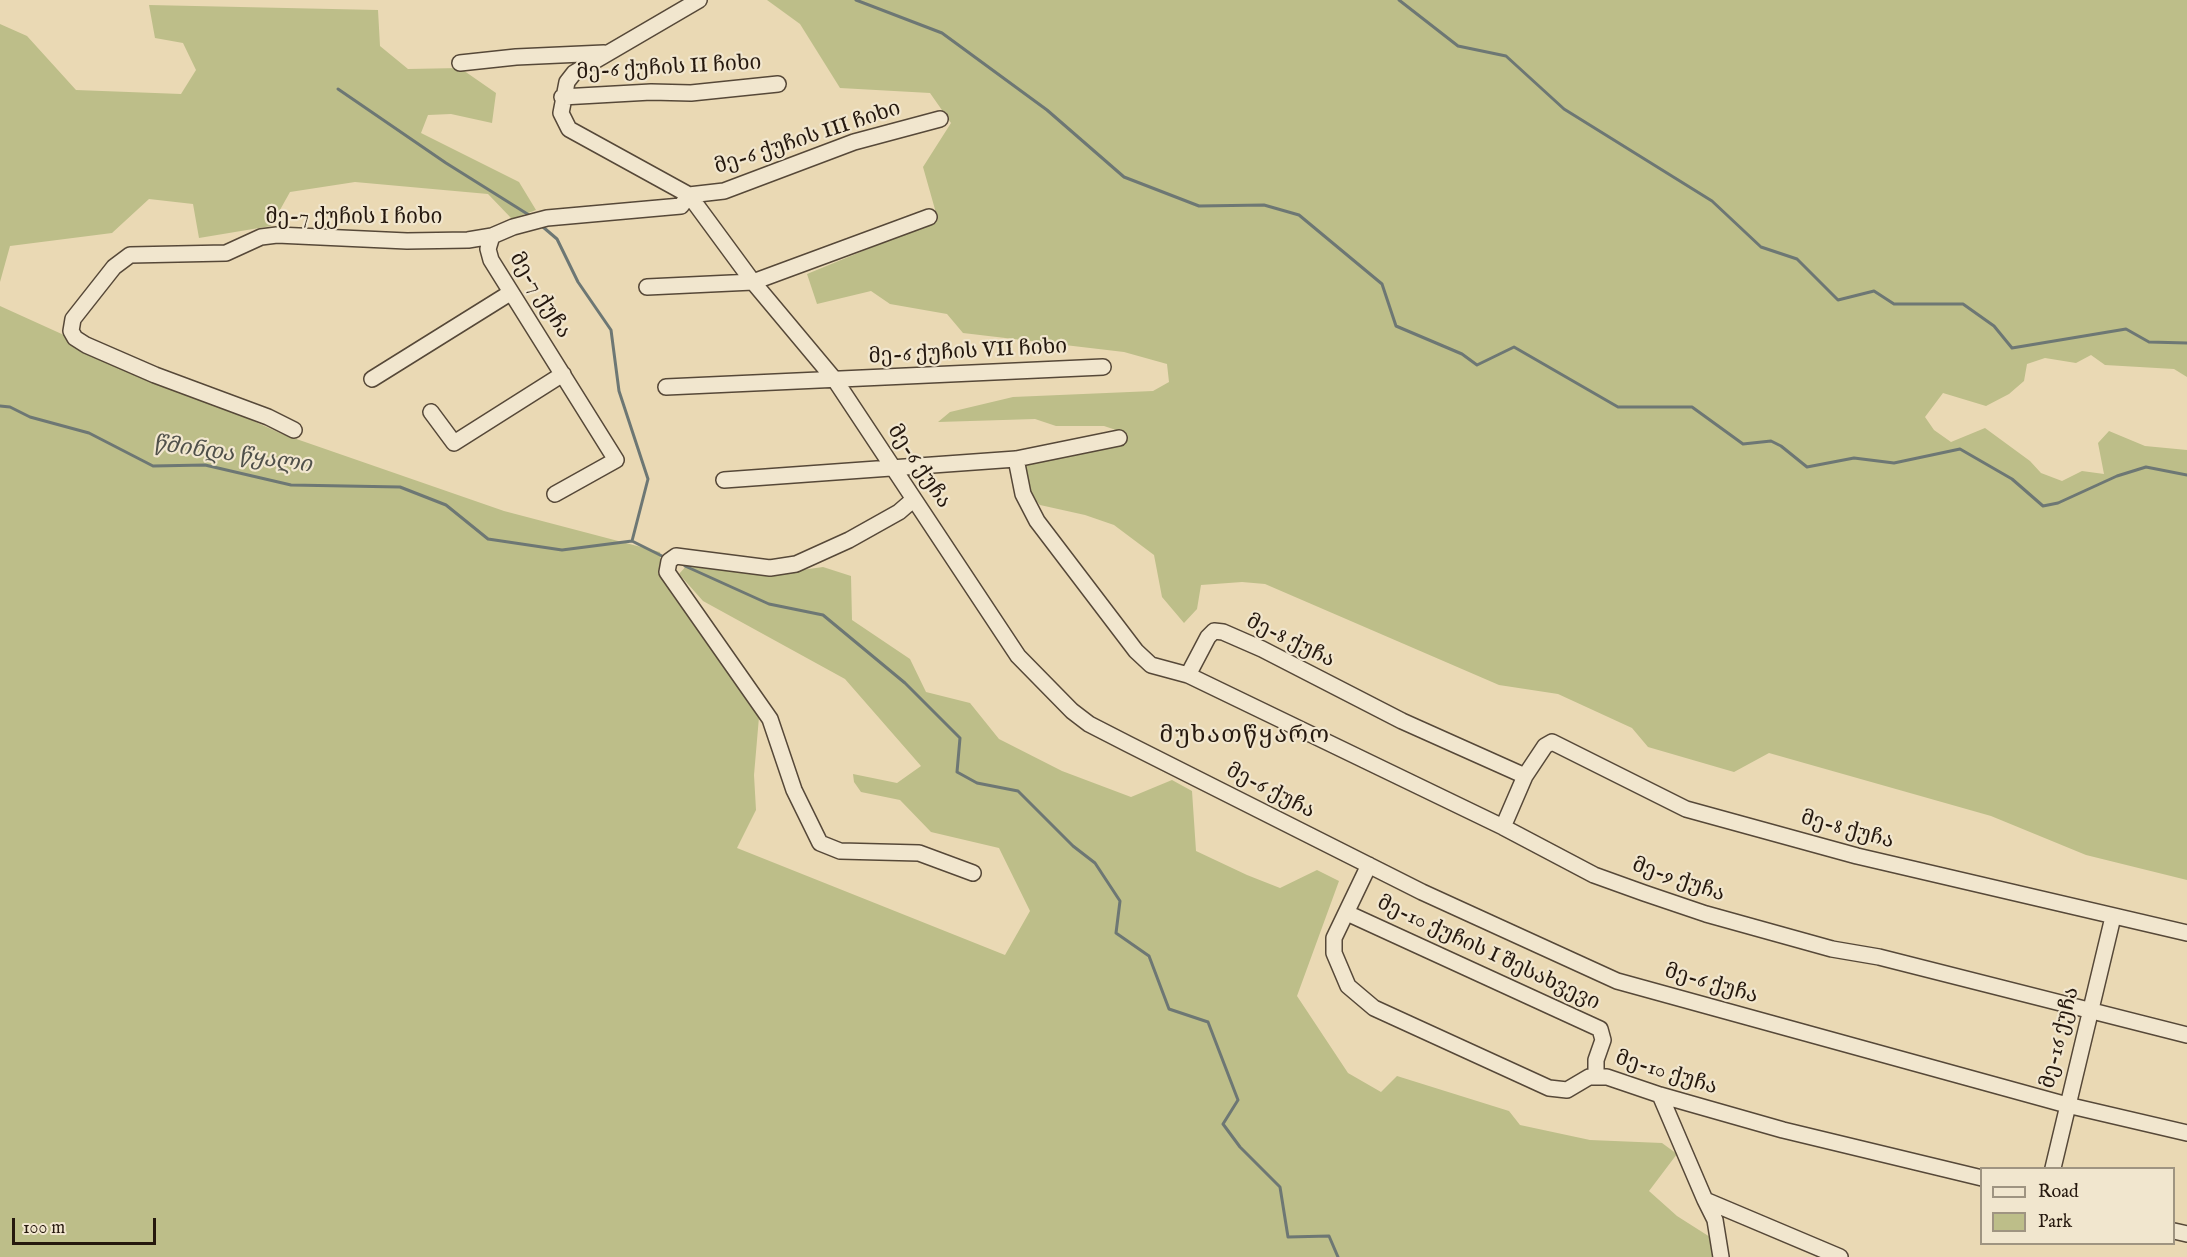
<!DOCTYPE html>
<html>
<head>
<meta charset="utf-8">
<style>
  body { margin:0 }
  #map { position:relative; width:2187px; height:1257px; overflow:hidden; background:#ead9b4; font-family:"IM FELL English",serif }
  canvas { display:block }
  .legend { position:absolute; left:1980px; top:1167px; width:195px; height:78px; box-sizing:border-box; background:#f1e6ce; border:2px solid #9f9481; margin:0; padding:8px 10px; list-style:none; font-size:18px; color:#25180e }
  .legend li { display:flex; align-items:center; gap:12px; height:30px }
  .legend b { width:30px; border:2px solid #9f9481 }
  .scale { position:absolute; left:12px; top:1218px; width:144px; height:27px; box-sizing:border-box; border:3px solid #25180e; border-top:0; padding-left:8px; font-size:18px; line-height:21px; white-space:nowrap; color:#25180e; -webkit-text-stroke:4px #f1e6ce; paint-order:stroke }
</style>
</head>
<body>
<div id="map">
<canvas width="2187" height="1257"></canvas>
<ul class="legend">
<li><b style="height:8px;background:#f1e6ce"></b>Road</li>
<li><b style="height:16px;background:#bdbe89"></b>Park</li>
</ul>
<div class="scale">100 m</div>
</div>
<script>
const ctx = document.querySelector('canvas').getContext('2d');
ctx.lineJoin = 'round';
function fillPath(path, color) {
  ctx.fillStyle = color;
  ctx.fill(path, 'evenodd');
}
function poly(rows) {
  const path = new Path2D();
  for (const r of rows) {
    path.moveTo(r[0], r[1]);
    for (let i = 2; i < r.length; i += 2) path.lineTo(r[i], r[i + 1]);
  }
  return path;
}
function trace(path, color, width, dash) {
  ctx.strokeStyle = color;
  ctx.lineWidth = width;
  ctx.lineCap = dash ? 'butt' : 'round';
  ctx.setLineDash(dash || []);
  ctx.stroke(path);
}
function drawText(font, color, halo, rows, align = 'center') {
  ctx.font = font + ' "IM FELL English","Noto Serif Georgian",serif';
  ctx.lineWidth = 4.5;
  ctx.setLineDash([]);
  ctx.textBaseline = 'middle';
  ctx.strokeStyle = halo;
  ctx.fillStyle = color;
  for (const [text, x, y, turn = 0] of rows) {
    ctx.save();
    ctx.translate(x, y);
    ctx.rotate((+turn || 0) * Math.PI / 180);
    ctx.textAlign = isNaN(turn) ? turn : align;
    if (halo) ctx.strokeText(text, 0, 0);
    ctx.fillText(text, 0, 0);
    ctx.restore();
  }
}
fillPath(poly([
  [767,0,2187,0,2187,377,2174,369,2105,365,2091,355,2076,363,2045,358,2027,364,2024,381,2009,394,1986,406,1943,393,1925,417,1934,430,1951,442,1985,428,2030,461,2041,473,2062,481,2082,471,2104,474,2098,443,2109,431,2145,446,2187,450,2187,880,2086,855,1991,816,1769,753,1734,772,1648,747,1632,728,1558,694,1499,685,1265,584,1242,582,1201,585,1197,609,1184,623,1162,597,1154,555,1114,525,1085,515,1040,505,1027,490,1025,464,1119,431,1104,426,1056,426,1035,419,938,422,950,412,1013,397,1153,391,1169,382,1167,364,1124,352,963,333,947,314,890,304,871,291,817,304,807,274,938,220,923,167,951,123,930,93,840,88,800,24],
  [149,5,378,10,380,46,408,69,460,68,496,93,492,123,451,114,428,115,421,133,519,182,536,210,512,219,488,194,355,182,290,192,271,226,199,238,193,204,149,199,112,233,10,246,0,282,0,24,27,36,76,90,181,94,196,70,183,43,155,38],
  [0,306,282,434,504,511,660,552,662,577,671,593,759,717,754,775,756,810,737,848,1005,955,1030,911,999,848,931,832,900,800,861,792,854,782,853,774,897,783,921,766,845,679,703,601,679,574,688,564,766,575,823,567,851,576,852,620,910,659,926,692,970,703,999,739,1062,771,1131,797,1172,780,1192,791,1196,851,1247,875,1280,888,1317,870,1339,881,1297,996,1348,1073,1381,1092,1397,1076,1509,1111,1520,1125,1590,1140,1662,1143,1677,1154,1649,1191,1677,1216,1710,1237,1715,1257,0,1257]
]), '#bdbe89');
trace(poly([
  [856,0,942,33,1047,110,1124,177,1199,206,1264,205,1299,215,1382,284,1396,326,1462,354,1477,365,1514,347,1618,407,1692,407,1743,444,1771,441,1781,446,1807,467,1854,458,1894,463,1960,449,2012,479,2043,506,2058,503,2117,476,2146,467,2187,475],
  [1399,0,1458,46,1506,56,1564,109,1712,201,1761,247,1797,259,1838,300,1874,291,1894,304,1963,304,1994,326,2012,348,2126,329,2149,342,2187,343],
  [338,89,446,163,529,215],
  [543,227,557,239,578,282,611,330,619,391,648,479,632,541],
  [0,406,10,407,30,417,89,433,153,466,205,465,291,485,400,487,446,505,488,539,562,550,632,541,664,557],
  [685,566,769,604,823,615,905,683,960,738,957,772,977,783,1018,791,1073,846,1095,863,1120,901,1116,933,1149,956,1169,1009,1208,1022,1238,1100,1223,1124,1240,1147,1280,1187,1288,1237,1329,1236,1338,1257]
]), '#6d7774', 3);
const minor = poly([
  [699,0,574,73,567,82,561,113,569,129,689,195,753,282,835,380,1018,656,1072,711,1089,724,1128,744,1422,892,1617,981,2067,1105,2187,1133],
  [460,63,516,57,604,53],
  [562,97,651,92,691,93,778,84],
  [689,195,724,191,854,142,940,119],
  [647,287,753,282,929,217],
  [372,379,510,293],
  [666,387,1103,367],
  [431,412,454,443,563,374],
  [294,430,268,417,155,375,86,345,75,338,71,331,73,319,114,267,130,255,226,253,261,237,277,235,407,241,468,240,492,236],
  [1016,459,1023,494,1037,521,1136,651,1151,665,1188,675,1503,827,1594,875,1644,893,1706,914,1832,949,1879,957,2187,1035],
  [724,480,1016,459,1119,438],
  [555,494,616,460,491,260,488,249,492,236,513,227,547,218,681,206,689,195],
  [914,499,899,512,849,540,796,564,770,568,676,556,669,561,667,572,770,719,794,790,820,843,840,851,919,853,973,873],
  [1188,675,1208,637,1214,631,1223,632,1262,649,1402,721,1525,776],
  [1503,827,1525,776,1545,746,1552,742,1686,809,1857,856,2187,933],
  [1369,865,1334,938,1334,953,1348,986,1374,1008,1549,1088,1567,1090,1589,1077,1607,1077,1660,1095,1783,1130,1982,1178],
  [1347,913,1600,1029,1603,1040,1596,1060,1596,1075],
  [1660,1095,1705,1200,1840,1257],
  [2053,1168,2113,917],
  [1705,1200,1715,1220,1721,1257],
  [2174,1231,2187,1234]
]);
trace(minor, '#564838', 18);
trace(minor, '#f1e6ce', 15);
drawText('21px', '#25180e', '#f1e6ce', [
  ["მე-6 ქუჩის II ჩიხი",669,69,-3],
  ["მე-6 ქუჩის III ჩიხი",808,139,-18],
  ["მე-7 ქუჩის I ჩიხი",354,219],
  ["მე-7 ქუჩა",539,296,58],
  ["მე-6 ქუჩის VII ჩიხი",968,353,-3],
  ["მე-6 ქუჩა",918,467,56],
  ["მე-8 ქუჩა",1290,642,26],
  ["მე-6 ქუჩა",1270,792,27],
  ["მე-8 ქუჩა",1847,831,15],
  ["მე-9 ქუჩა",1678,881,19],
  ["მე-10 ქუჩის I შესახვევი",1488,954,25],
  ["მე-6 ქუჩა",1711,985,16],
  ["მე-16 ქუჩა",2061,1038,-76],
  ["მე-10 ქუჩა",1666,1074,17]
]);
drawText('italic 22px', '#4f504a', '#f1e6ce', [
  ["წმინდა წყალი",232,456,8]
]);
ctx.letterSpacing = '1.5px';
drawText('24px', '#25180e', '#f1e6ce', [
  ["მუხათწყარო",1245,737]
]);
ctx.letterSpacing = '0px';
</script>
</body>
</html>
